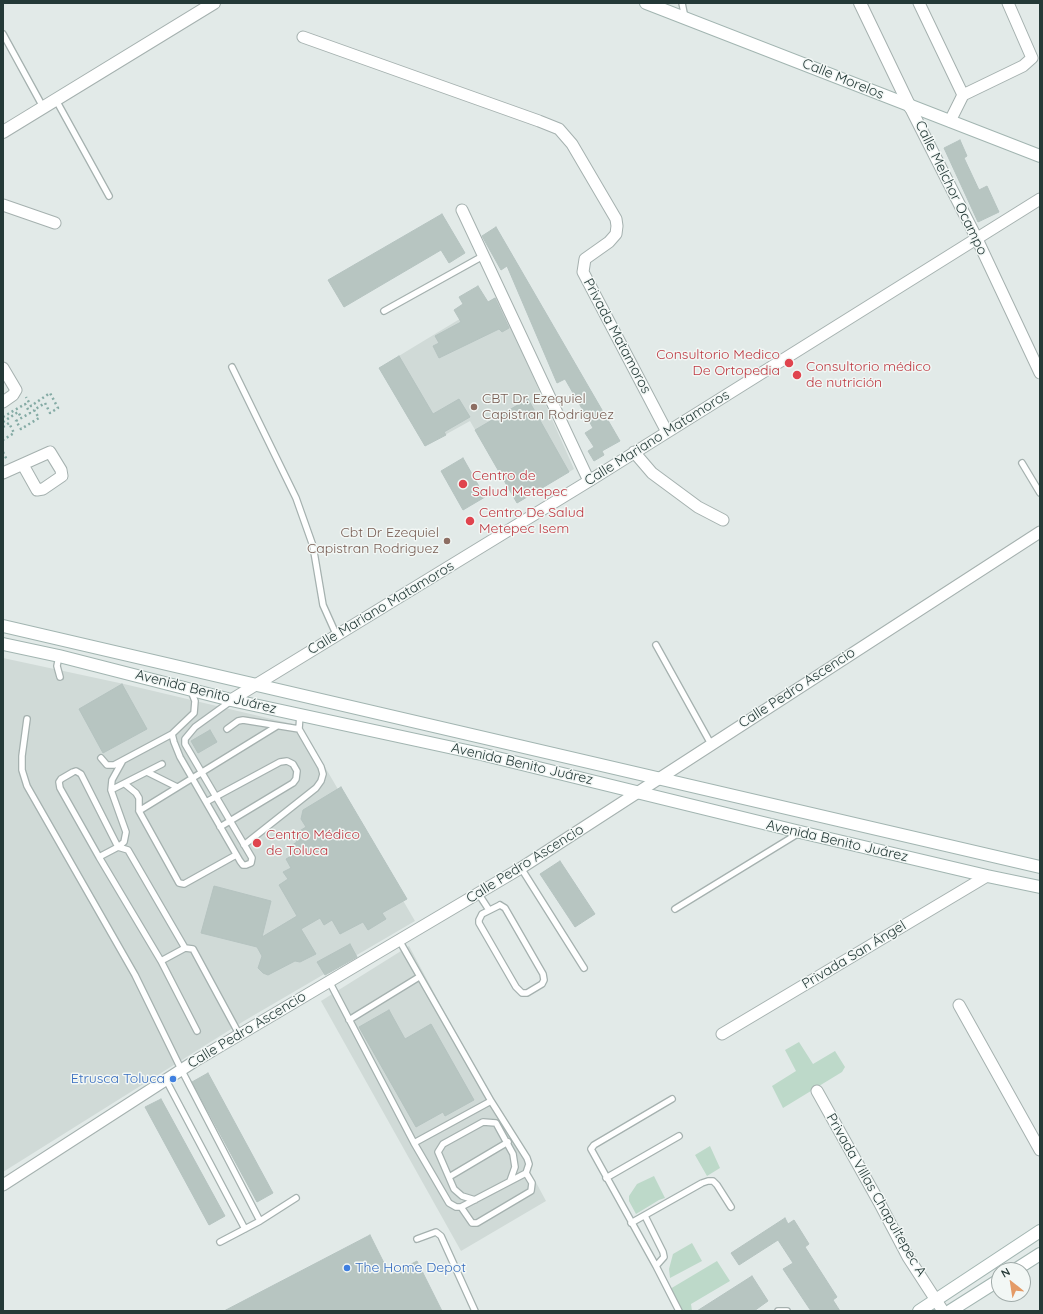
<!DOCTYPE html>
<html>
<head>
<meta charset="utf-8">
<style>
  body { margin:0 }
  #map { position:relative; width:1043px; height:1314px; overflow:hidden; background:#e2eae8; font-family:Quicksand,sans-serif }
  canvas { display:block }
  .frame { position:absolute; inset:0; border:4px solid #243937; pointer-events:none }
  .north { position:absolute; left:991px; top:1262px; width:40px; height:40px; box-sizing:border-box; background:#f2f7f5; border:1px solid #a0aba9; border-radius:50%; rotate:330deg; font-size:11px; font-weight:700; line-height:16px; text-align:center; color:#243937 }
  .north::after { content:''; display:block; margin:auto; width:14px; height:18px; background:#e49a66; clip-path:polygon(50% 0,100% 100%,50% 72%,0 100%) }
</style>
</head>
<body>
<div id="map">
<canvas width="1043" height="1314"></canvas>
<div class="frame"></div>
<div class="north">N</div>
</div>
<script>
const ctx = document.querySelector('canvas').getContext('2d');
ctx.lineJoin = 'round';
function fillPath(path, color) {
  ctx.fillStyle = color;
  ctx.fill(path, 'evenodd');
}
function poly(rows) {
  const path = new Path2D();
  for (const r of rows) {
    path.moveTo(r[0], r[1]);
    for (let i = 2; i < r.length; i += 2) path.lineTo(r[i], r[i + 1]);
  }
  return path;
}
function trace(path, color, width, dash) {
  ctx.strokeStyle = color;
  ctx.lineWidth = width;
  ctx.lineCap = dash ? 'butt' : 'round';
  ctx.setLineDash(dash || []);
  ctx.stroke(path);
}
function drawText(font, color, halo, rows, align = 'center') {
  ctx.font = font + ' Quicksand,sans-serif';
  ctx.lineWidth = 3;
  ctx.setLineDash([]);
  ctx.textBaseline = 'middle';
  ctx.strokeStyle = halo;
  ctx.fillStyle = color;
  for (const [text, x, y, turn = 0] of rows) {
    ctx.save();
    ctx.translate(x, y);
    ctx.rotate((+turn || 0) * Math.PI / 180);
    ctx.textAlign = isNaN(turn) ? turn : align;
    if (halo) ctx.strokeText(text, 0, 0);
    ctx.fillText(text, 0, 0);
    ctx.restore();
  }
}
fillPath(poly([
  [496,297,512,329,574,469,517,503,470,421,425,446,379,368],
  [3,658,124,684,301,726,415,921,244,1021,3,1172],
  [409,946,546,1201,461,1251,321,1001]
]), '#d0dad7');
fillPath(poly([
  [799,1042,813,1064,835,1051,845,1067,842,1072,783,1108,772,1086,796,1071,785,1050],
  [710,1146,720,1168,707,1176,695,1155],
  [654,1176,665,1198,659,1200,636,1214,629,1201,629,1196,637,1184],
  [692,1243,702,1261,670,1278,669,1269,673,1254],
  [717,1261,730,1281,691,1304,692,1311,681,1311,670,1289]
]), '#bdd9c9');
const building = poly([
  [960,140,967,156,964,158,979,190,987,186,999,212,978,222,944,148,960,140],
  [442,214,465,253,449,263,441,250,344,307,328,280,442,214],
  [496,227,620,441,602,451,604,455,594,461,588,451,594,447,585,433,593,428,565,379,557,383,507,266,501,270,482,236,496,227],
  [478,286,488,302,495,298,509,328,502,332,499,329,439,358,433,346,439,343,435,336,461,322,454,310,463,304,459,297,478,286],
  [399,356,433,414,459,399,470,417,444,432,446,435,425,446,379,368,399,356],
  [528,399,569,472,517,503,475,430,528,399],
  [463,458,485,497,463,510,441,471,463,458],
  [122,684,147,729,103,753,79,709,122,684],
  [210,730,217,742,198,753,191,741,210,730],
  [341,787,407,899,382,913,386,919,368,930,363,922,340,934,332,920,324,925,320,918,301,929,316,954,300,962,295,961,268,975,263,973,258,968,262,956,257,947,201,933,214,886,271,901,262,937,297,916,279,885,288,879,283,872,291,868,286,859,293,855,289,847,297,842,293,835,306,827,301,819,303,810,341,787],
  [560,861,595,914,575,927,540,874,560,861],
  [350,944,357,957,325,975,317,962,350,944],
  [389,1010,405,1039,431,1024,474,1100,445,1116,443,1112,416,1127,359,1027,389,1010],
  [208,1073,273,1193,257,1202,192,1082,208,1073],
  [161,1099,225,1216,209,1225,145,1107,161,1099],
  [785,1218,788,1224,794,1220,809,1244,805,1247,837,1297,833,1300,840,1311,811,1311,783,1269,793,1263,778,1240,739,1265,731,1253,785,1218],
  [370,1235,390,1275,417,1261,442,1311,224,1311,370,1235],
  [752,1276,768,1301,754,1311,697,1311,752,1276]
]);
fillPath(building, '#b7c5c1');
trace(building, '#b5c3c0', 1);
const service = poly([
  [682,3,685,18],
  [3,34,43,107],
  [56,100,109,196],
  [384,311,483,256],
  [232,367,296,498,313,546,323,605,336,634],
  [1022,463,1040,493],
  [656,645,711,744],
  [59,656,57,666,60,677],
  [191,691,195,701,194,713,172,734,174,742,180,757,240,861,243,865,246,865,251,863,252,858,185,744,185,739,195,727,231,701],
  [27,719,22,756,22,770,27,786,135,975,181,1069,260,1221],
  [227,729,238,721,243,720,299,729],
  [101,758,107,765,114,765,172,734],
  [147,772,177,787],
  [125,784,136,793,139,798,139,811,179,883,184,884,236,855],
  [111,790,112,780,122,762],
  [206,802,280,762,287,761,293,764,297,771,296,779,293,783,220,827],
  [139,811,277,726],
  [244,845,316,788,321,781,323,774,321,767,299,729,300,714],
  [99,857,118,847,124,842,126,832,111,790,162,764],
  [521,868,584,968],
  [478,893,489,910],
  [500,905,505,908,543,974,544,980,542,984,527,993,522,993,516,987,479,923,479,920,482,914,500,905],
  [675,909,799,833],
  [185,948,193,949,239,1034],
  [161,961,185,948,128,850,118,847,81,774,76,771,73,772,61,779,59,782,60,788,99,857,161,961,197,1031],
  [329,981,414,1143,491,1101,399,940],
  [349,1020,419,977],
  [166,1080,245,1229],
  [672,1099,594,1145,591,1149,656,1266,679,1311],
  [414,1143,449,1203,456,1207,461,1207,526,1173,529,1164,527,1158,491,1101],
  [449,1177,508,1142],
  [606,1178,679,1136],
  [475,1200,462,1196,454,1189,438,1152,443,1144,483,1122,496,1123,513,1154,515,1167,510,1181],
  [461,1207,472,1223,477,1223,531,1191,532,1183,526,1173],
  [645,1216,663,1252,664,1257,656,1266],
  [631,1223,702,1183,708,1181,713,1181,717,1185,731,1207],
  [417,1239,436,1232,441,1236,475,1311],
  [220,1242,260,1221,296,1198],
  [778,1311,787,1311]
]);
const minor = poly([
  [919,3,963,95],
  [303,37,539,121,559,129,572,144,616,219,617,226,616,234,609,242,585,259,583,272,667,432],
  [910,107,977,239,1040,373],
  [950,121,963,95,1023,66,1032,58,1008,3],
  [3,205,55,223],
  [462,210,589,481],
  [3,368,16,390,13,395,3,402],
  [634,452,652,473,698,507,723,520],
  [3,473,50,452,61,470,62,476,43,489,37,490,23,465],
  [231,700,589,481,1040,199],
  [959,1005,1040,1150],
  [722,1034,987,876],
  [817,1091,879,1202,908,1257,943,1311],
  [3,1185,195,1061,521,868,1040,532]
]);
const tertiary = poly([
  [860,3,910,107],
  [3,132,214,3]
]);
const secondary = poly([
  [646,3,1040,156],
  [3,626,1040,867],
  [3,644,59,656,231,700,481,754,800,832,987,876,1040,887],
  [1015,1270,1040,1254],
  [919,1311,1040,1231],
  [950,1311,999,1280]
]);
trace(service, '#a5b1af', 8);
trace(minor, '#a5b1af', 13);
trace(tertiary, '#a5b1af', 14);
trace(secondary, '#a2b5b1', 14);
trace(poly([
  [3,417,25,404,30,413,16,421,21,429,39,418,34,410,45,403,50,413,58,408,50,393,31,406,26,397],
  [3,422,18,412,21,417],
  [3,427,9,423,14,433,3,440],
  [3,452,7,460]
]), '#85aba5', 2.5, [2, 3]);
trace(service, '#fff', 5.5);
trace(minor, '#fff', 11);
trace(tertiary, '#fff', 12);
trace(secondary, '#fff', 12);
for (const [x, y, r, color] of [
  [789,363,5,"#e0444e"],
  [797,375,5,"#e0444e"],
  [474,407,4,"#8d6e63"],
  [463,484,5,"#e0444e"],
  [470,521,5,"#e0444e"],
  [447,541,4,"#8d6e63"],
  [257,843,5,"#e0444e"],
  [173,1079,4,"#3f7fe0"],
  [347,1268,4,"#3f7fe0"]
]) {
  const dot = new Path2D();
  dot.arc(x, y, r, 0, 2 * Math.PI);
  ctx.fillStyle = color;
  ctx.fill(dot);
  trace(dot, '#f2f7f5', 1.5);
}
drawText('14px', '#243937', '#f2f7f5', [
  ["Calle Morelos",843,79,22],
  ["Calle Melchor Ocampo",951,188,64],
  ["Privada Matamoros",617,336,62],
  ["Calle Mariano Matamoros",657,438,-32],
  ["Calle Mariano Matamoros",381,608,-31],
  ["Calle Pedro Ascencio",797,688,-33],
  ["Avenida Benito Juárez",206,692,14],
  ["Avenida Benito Juárez",522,764,13],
  ["Avenida Benito Juárez",837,841,13],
  ["Calle Pedro Ascencio",525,864,-32],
  ["Privada San Ángel",854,955,-31],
  ["Calle Pedro Ascencio",247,1030,-31],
  ["Privada Villas Chapultepec A",876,1195,60]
]);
drawText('14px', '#be3a42', '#f2f7f5', [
  ["Consultorio Medico",780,355,"right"],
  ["De Ortopedia",780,371,"right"],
  ["Consultorio médico",806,367],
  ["de nutrición",806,383],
  ["Centro de",472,476],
  ["Salud Metepec",472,492],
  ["Centro De Salud",479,513],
  ["Metepec Isem",479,529],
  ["Centro Médico",266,835],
  ["de Toluca",266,851]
], 'left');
drawText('14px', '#785e54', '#f2f7f5', [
  ["CBT Dr. Ezequiel",482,399],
  ["Capistran Rodriguez",482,415],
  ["Cbt Dr Ezequiel",439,533,"right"],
  ["Capistran Rodriguez",439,549,"right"]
], 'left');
drawText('14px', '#366cbe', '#f2f7f5', [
  ["Etrusca Toluca",165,1079],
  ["The Home Depot",355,1268,"left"]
], 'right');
</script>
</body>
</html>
